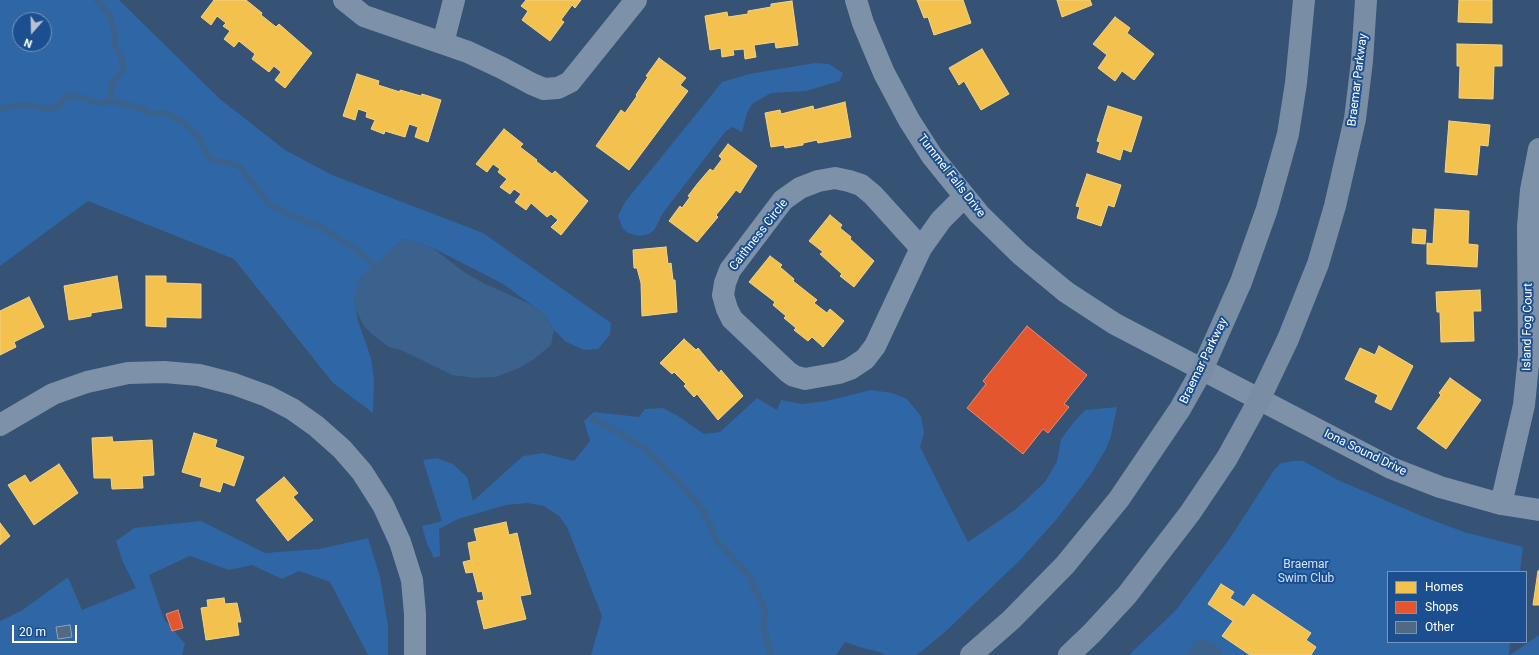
<!DOCTYPE html>
<html>
<head>
<meta charset="utf-8">
<style>
  body { margin:0 }
  #map { position:relative; width:1539px; height:655px; overflow:hidden; background:#365274; font-family:Roboto,sans-serif }
  canvas { display:block }
  .legend { position:absolute; left:1387px; top:571px; width:140px; height:72px; box-sizing:border-box; background:#1b4f8f; border:1px solid #7695bc; margin:0; padding:5px 7px; list-style:none; font-size:12px; color:#fff }
  .legend li { display:flex; align-items:center; gap:8px; height:20px }
  .legend b { width:20px; border:1px solid #7695bc }
  .north { position:absolute; left:12px; top:12px; width:40px; height:40px; box-sizing:border-box; background:#1b4f8f; border:1px solid #7695bc; border-radius:50%; rotate:200deg; font-size:11px; font-weight:700; line-height:16px; text-align:center; color:#fff }
  .north::after { content:''; display:block; margin:auto; width:14px; height:18px; background:#b9c2ce; clip-path:polygon(50% 0,100% 100%,50% 72%,0 100%) }
  .scale { position:absolute; left:12px; top:625px; width:65px; height:18px; box-sizing:border-box; border:2px solid #fff; border-top:0; padding-left:5px; font-size:12px; line-height:14px; white-space:nowrap; color:#fff; -webkit-text-stroke:3px #1b4f8f; paint-order:stroke }
</style>
</head>
<body>
<div id="map">
<canvas width="1539" height="655"></canvas>
<ul class="legend">
<li><b style="height:11px;background:#f2c14e"></b>Homes</li>
<li><b style="height:11px;background:#e4572e"></b>Shops</li>
<li><b style="height:11px;background:#526984"></b>Other</li>
</ul>
<div class="north">N</div>
<div class="scale">20 m</div>
</div>
<script>
const ctx = document.querySelector('canvas').getContext('2d');
ctx.lineJoin = 'round';
function fillPath(path, color) {
  ctx.fillStyle = color;
  ctx.fill(path, 'evenodd');
}
function poly(rows) {
  const path = new Path2D();
  for (const r of rows) {
    path.moveTo(r[0], r[1]);
    for (let i = 2; i < r.length; i += 2) path.lineTo(r[i], r[i + 1]);
  }
  return path;
}
function trace(path, color, width, dash) {
  ctx.strokeStyle = color;
  ctx.lineWidth = width;
  ctx.lineCap = dash ? 'butt' : 'round';
  ctx.setLineDash(dash || []);
  ctx.stroke(path);
}
function drawText(font, color, halo, rows, align = 'center') {
  ctx.font = font + ' Roboto,sans-serif';
  ctx.lineWidth = 4;
  ctx.setLineDash([]);
  ctx.textBaseline = 'middle';
  ctx.strokeStyle = halo;
  ctx.fillStyle = color;
  for (const [text, x, y, turn = 0] of rows) {
    ctx.save();
    ctx.translate(x, y);
    ctx.rotate((+turn || 0) * Math.PI / 180);
    ctx.textAlign = isNaN(turn) ? turn : align;
    if (halo) ctx.strokeText(text, 0, 0);
    ctx.fillText(text, 0, 0);
    ctx.restore();
  }
}
fillPath(poly([
  [0,0,119,0,220,99,285,150,332,175,483,233,611,323,610,335,598,349,584,350,566,342,554,330,544,314,503,284,433,248,403,239,388,253,354,299,358,321,371,358,374,380,373,413,333,383,234,259,88,201,0,266],
  [20,20,44,20,44,44,20,44],
  [815,63,829,64,843,73,840,81,806,91,771,93,752,104,747,113,742,132,732,127,725,132,663,213,655,229,649,234,639,236,628,233,622,227,618,216,625,202,722,82,749,74],
  [871,390,892,393,907,399,921,416,924,433,920,447,968,542,1016,509,1045,482,1057,461,1061,439,1073,423,1085,410,1117,407,1111,436,1106,449,1091,474,1056,520,1020,560,944,633,917,655,885,655,879,652,863,648,845,642,836,655,591,655,602,616,567,527,559,516,544,506,527,503,506,505,458,519,439,529,440,556,434,558,427,544,422,526,442,521,423,460,437,458,453,464,467,477,473,501,523,456,543,453,574,461,590,441,584,421,594,412,639,417,645,409,663,408,678,416,704,434,720,432,757,398,777,410,781,400,802,404,826,401],
  [1294,461,1303,461,1338,480,1424,517,1464,532,1523,547,1520,572,1388,572,1388,642,1510,642,1509,655,1129,655,1176,610,1230,538,1274,470,1281,463],
  [201,521,265,553,319,549,368,538,380,577,388,626,388,655,368,655,330,582,299,571,282,579,252,565,229,570,190,556,149,575,164,619,185,644,182,655,0,655,0,621,21,611,68,577,82,610,136,588,123,562,116,541,134,528],
  [1539,635,1539,655,1510,655]
]), '#2f66a5');
fillPath(poly([
  [403,239,433,248,464,272,485,284,528,303,544,314,554,330,551,345,533,360,517,369,496,377,475,378,452,375,401,350,389,347,373,335,364,326,356,310,354,299,359,278],
  [1198,640,1204,640,1215,643,1222,652,1222,655,1187,655,1193,643]
]), '#3b618d');
const homes = poly([
  [214,0,246,0,262,13,261,15,276,27,279,24,312,53,285,88,275,80,281,72,274,66,269,72,252,59,255,54,239,41,234,47,224,39,230,31,223,26,226,23,217,16,211,25,201,17,214,0],
  [526,0,581,0,575,8,572,5,561,20,564,22,550,41,522,20,528,11,521,6,526,0],
  [917,0,963,0,971,23,934,35,928,17,924,18,917,0],
  [1057,0,1090,0,1092,5,1062,17,1057,0],
  [1459,0,1492,0,1492,23,1458,22,1459,0],
  [792,1,798,45,776,48,775,42,754,45,756,57,745,59,744,49,733,50,734,55,722,57,721,48,710,50,705,16,727,12,728,17,748,14,748,11,771,7,771,4,792,1],
  [1115,17,1130,28,1127,33,1154,54,1134,80,1122,71,1115,81,1098,68,1107,55,1093,44,1115,17],
  [1457,44,1502,45,1502,66,1494,66,1493,99,1459,98,1460,66,1457,66,1457,44],
  [982,49,1009,94,981,110,964,81,959,85,949,68,982,49],
  [659,58,686,78,680,85,688,91,629,170,596,146,621,110,625,113,637,96,636,95,648,77,646,76,659,58],
  [357,74,379,81,378,85,400,92,400,90,421,96,422,94,441,100,428,142,415,137,418,127,409,124,405,137,385,131,384,134,371,129,375,120,366,117,367,112,358,109,355,120,343,116,357,74],
  [845,102,851,137,818,143,817,140,803,143,803,145,785,148,784,145,771,147,765,113,780,110,781,114,813,106,814,110,845,102],
  [1108,106,1142,117,1131,152,1123,149,1120,160,1097,152,1100,142,1097,141,1108,106],
  [1449,121,1490,125,1488,146,1480,145,1477,175,1445,172,1449,121],
  [504,129,523,144,520,147,537,160,536,161,552,174,555,171,588,201,561,235,551,227,558,220,551,214,547,217,531,203,526,210,515,202,521,194,514,189,510,194,500,187,507,179,498,172,500,169,493,164,487,172,476,164,504,129],
  [728,144,757,166,740,193,736,190,725,204,716,215,718,217,697,242,669,221,680,206,682,208,690,197,688,196,698,183,710,169,713,171,722,159,719,156,728,144],
  [1087,174,1121,185,1114,207,1108,205,1101,226,1077,218,1080,207,1076,206,1087,174],
  [1435,209,1469,211,1468,244,1478,245,1477,267,1427,264,1427,243,1433,244,1435,209],
  [830,215,842,225,840,228,851,237,850,239,874,261,854,287,840,276,842,274,820,254,823,252,809,241,830,215],
  [1413,229,1426,230,1425,244,1412,243,1413,229],
  [666,247,668,264,671,263,673,280,675,280,677,312,642,316,641,283,637,268,634,268,633,250,666,247],
  [770,256,782,265,780,267,794,279,793,281,817,300,814,303,827,313,830,309,844,321,823,347,812,337,808,341,794,330,796,328,784,318,786,316,773,305,775,302,749,282,770,256],
  [117,276,122,308,91,313,91,316,69,320,64,286,117,276],
  [146,276,166,276,166,283,201,284,201,318,166,317,166,327,146,326,146,276],
  [1480,290,1481,311,1473,311,1474,341,1441,342,1440,312,1437,312,1436,292,1480,290],
  [29,297,44,327,14,342,16,347,0,355,0,311,29,297],
  [684,339,696,350,698,348,719,373,721,370,743,396,718,420,697,394,694,397,684,386,686,384,674,372,672,374,660,363,684,339],
  [1379,346,1413,366,1391,410,1375,402,1378,395,1345,379,1360,348,1375,355,1379,346],
  [1450,378,1481,400,1446,449,1417,428,1441,395,1439,393,1450,378],
  [194,433,217,440,215,447,244,457,234,486,223,482,220,492,200,486,202,478,182,472,194,433],
  [112,437,113,442,152,440,154,475,142,476,143,488,112,489,111,478,94,478,92,438,112,437],
  [59,464,78,493,34,525,8,485,25,475,30,483,59,464],
  [284,477,298,493,293,497,313,520,288,541,256,500,284,477],
  [506,522,509,535,517,533,531,594,520,596,526,619,484,629,477,601,484,600,482,591,478,592,473,572,466,573,463,562,471,560,468,543,477,541,474,529,506,522],
  [0,523,10,536,0,545,0,523],
  [1538,571,1539,571,1539,605,1533,605,1538,571],
  [1221,584,1234,592,1230,598,1244,607,1253,594,1311,633,1306,640,1316,647,1311,655,1250,655,1222,636,1233,621,1208,604,1221,584],
  [224,598,225,604,237,603,241,622,237,622,239,635,206,640,201,608,208,607,207,600,224,598]
]);
fillPath(homes, '#f2c14e');
trace(homes, '#f6d483', 1);
const shops = poly([
  [1027,326,1087,375,1064,404,1069,407,1048,433,1043,429,1023,454,967,408,986,384,983,381,1027,326],
  [178,610,183,628,172,631,166,614,178,610]
]);
fillPath(shops, '#e4572e');
trace(shops, '#ec896d', 1);
trace(poly([
  [96,0,109,14,115,35,114,43,121,57,124,66,122,72,112,83,111,95,111,101],
  [0,109,20,105,35,106,45,109,55,108,66,98,72,96,80,97,99,103,114,101,145,110,150,114,164,113,171,116,187,125,194,132,200,139,206,154,210,158,216,161,234,164,239,166,268,203,286,213,322,228,357,250,375,265],
  [593,419,621,434,645,449,679,482,704,512,718,542,748,574,765,610,763,625,771,655]
]), '#3b618d', 6);
const building = poly([
  [70,625,72,637,58,639,56,627,70,625]
]);
fillPath(building, '#526984');
trace(building, '#92a2b6', 1);
trace(poly([
  [344,0,364,16,468,52,502,68,532,84,544,89,558,88,570,82,636,0],
  [856,0,863,23,884,73,909,120,932,156,979,214,1020,254,1066,292,1115,324,1391,468,1440,487,1501,504,1539,510],
  [443,43,454,0],
  [921,248,873,195,861,185,849,181,835,178,818,181,800,188,783,200,730,270,725,283,723,295,727,309,732,319,788,372,794,376,805,379,839,373,850,369,865,359,875,346,921,248,941,220,964,197],
  [0,425,53,394,87,382,128,373,164,372,199,375,234,384,267,396,292,409,316,426,342,449,362,472,383,505,400,542,412,580,415,614,415,655],
  [1501,504,1524,405,1529,355,1528,227,1531,190,1539,149]
]), '#7d92a8', 22);
trace(poly([
  [971,655,1011,620,1065,565,1119,499,1180,409,1202,370,1241,282,1267,209,1288,134,1296,83,1304,0],
  [1069,655,1092,633,1127,595,1190,513,1227,458,1259,400,1288,339,1318,264,1335,206,1355,119,1362,61,1366,0]
]), '#798da4', 22);
drawText('12px', '#fff', '#1b4f8f', [
  ["Braemar Parkway",1358,80,-83],
  ["Tummel Falls Drive",951,176,52],
  ["Caithness Circle",759,235,-52],
  ["Island Fog Court",1528,327,-89],
  ["Braemar Parkway",1204,361,-64],
  ["Iona Sound Drive",1365,453,26]
]);
drawText('12px', '#cfe3fa', '#1b4f8f', [
  ["Braemar",1306,565],
  ["Swim Club",1306,579]
]);
</script>
</body>
</html>
